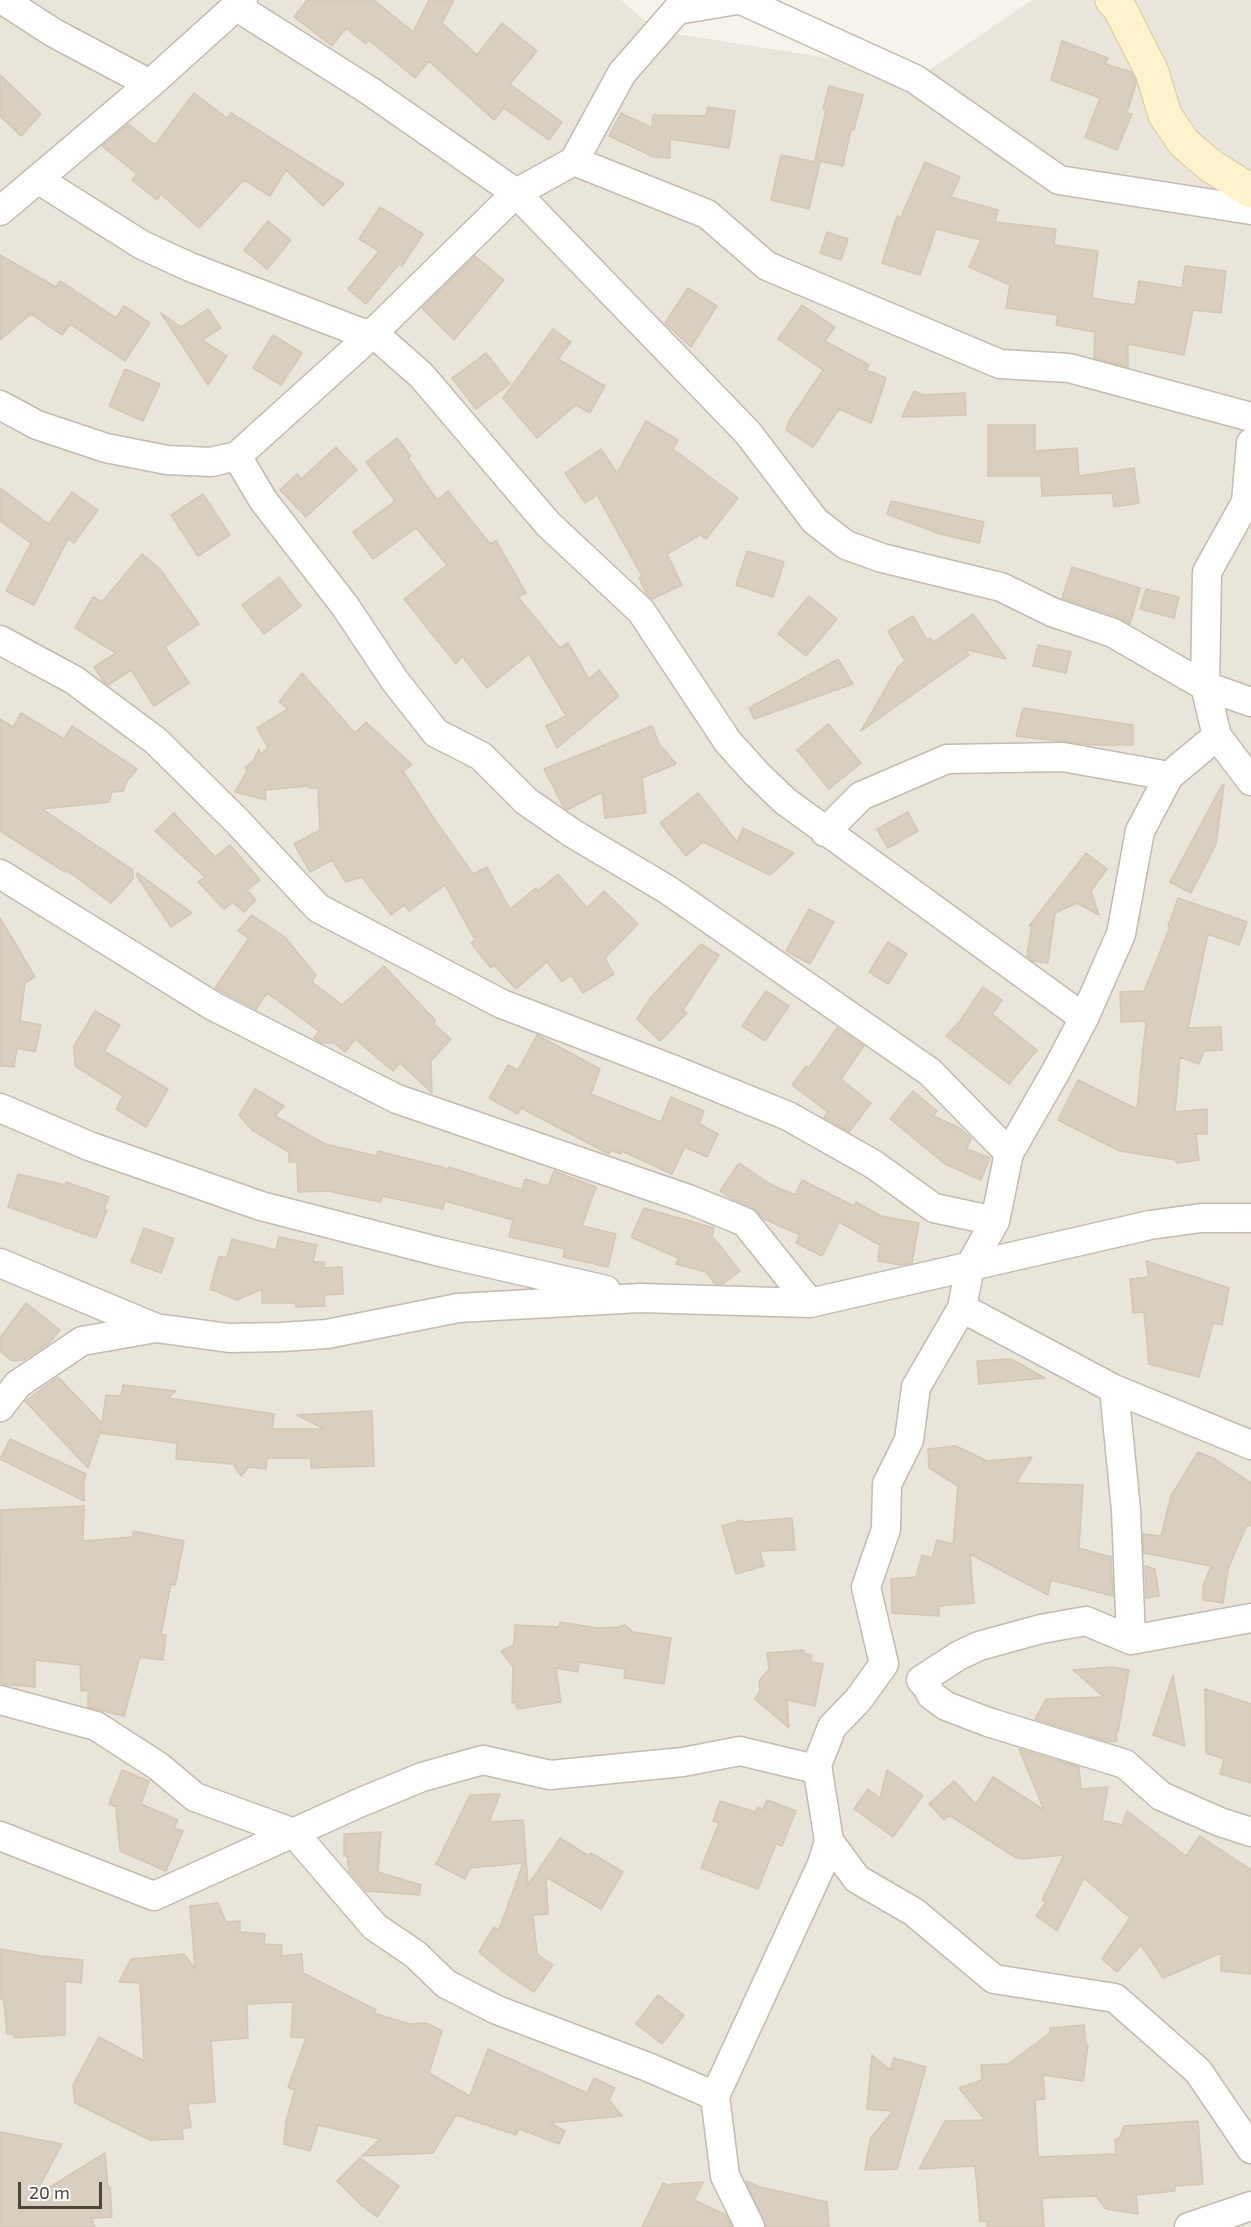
<!DOCTYPE html>
<html>
<head>
<meta charset="utf-8">
<style>
  body { margin:0 }
  #map { position:relative; width:1251px; height:2227px; overflow:hidden; background:#f6f3ec; font-family:"Exo 2",sans-serif }
  canvas { display:block }
  .scale { position:absolute; left:18px; top:2182px; width:84px; height:27px; box-sizing:border-box; border:3px solid #4b4439; border-top:0; padding-left:8px; font-size:18px; line-height:21px; white-space:nowrap; color:#4b4439; -webkit-text-stroke:4px #fff; paint-order:stroke }
</style>
</head>
<body>
<div id="map">
<canvas width="1251" height="2227"></canvas>
<div class="scale">20 m</div>
</div>
<script>
const ctx = document.querySelector('canvas').getContext('2d');
ctx.lineJoin = 'round';
function fillPath(path, color) {
  ctx.fillStyle = color;
  ctx.fill(path, 'evenodd');
}
function poly(rows) {
  const path = new Path2D();
  for (const r of rows) {
    path.moveTo(r[0], r[1]);
    for (let i = 2; i < r.length; i += 2) path.lineTo(r[i], r[i + 1]);
  }
  return path;
}
function trace(path, color, width, dash) {
  ctx.strokeStyle = color;
  ctx.lineWidth = width;
  ctx.lineCap = dash ? 'butt' : 'round';
  ctx.setLineDash(dash || []);
  ctx.stroke(path);
}
fillPath(poly([
  [0,0,621,0,657,31,925,73,1032,0,1251,0,1251,2227,0,2227]
]), '#eae5da');
const building = poly([
  [307,0,374,0,413,32,429,0,454,0,442,23,477,55,502,23,537,51,510,84,562,122,549,140,504,108,494,120,429,61,415,78,369,40,366,44,346,28,332,46,294,17,307,0],
  [1062,41,1108,58,1105,64,1131,72,1135,79,1136,83,1127,113,1132,114,1117,150,1085,137,1100,98,1051,80,1062,41],
  [0,75,41,114,21,136,0,116,0,75],
  [829,86,863,95,854,130,851,129,843,166,815,160,826,110,823,109,829,86],
  [194,93,227,118,231,113,344,184,323,206,286,170,270,196,244,180,199,228,161,194,157,200,132,180,137,174,102,146,128,124,155,145,194,93],
  [708,107,735,111,729,148,670,139,670,158,654,157,609,136,621,113,652,128,653,115,706,116,708,107],
  [781,155,820,163,809,209,771,200,781,155],
  [925,162,960,177,951,197,998,210,995,222,1056,229,1054,245,1098,251,1092,298,1135,305,1139,281,1182,288,1185,266,1226,271,1221,313,1193,310,1184,355,1128,344,1128,367,1094,358,1095,332,1056,325,1058,315,1006,308,1010,285,969,267,981,240,936,229,920,275,882,263,897,216,901,217,925,162],
  [380,207,423,234,402,266,399,264,366,304,348,289,379,251,359,239,380,207],
  [268,221,291,240,267,269,244,250,268,221],
  [827,232,848,239,841,260,820,253,827,232],
  [0,255,56,287,60,281,116,318,124,306,150,323,125,361,70,324,62,335,31,314,0,340,0,255],
  [475,256,504,280,454,340,422,308,475,256],
  [688,288,717,306,691,347,665,323,688,288],
  [802,305,835,327,825,341,869,365,866,370,886,378,871,423,839,409,813,447,786,430,789,421,823,370,778,339,802,305],
  [208,309,221,328,202,340,227,356,208,385,161,313,181,327,208,309],
  [553,329,571,342,558,359,605,386,590,413,576,405,537,438,503,398,553,329],
  [273,335,302,353,281,385,253,368,273,335],
  [486,353,510,384,476,409,452,378,486,353],
  [125,369,160,384,143,421,109,406,125,369],
  [914,391,923,395,965,393,966,415,902,417,914,391],
  [646,421,678,440,673,449,738,498,706,539,700,535,667,554,682,585,652,599,646,593,639,578,642,576,597,495,585,503,565,473,601,449,617,473,646,421],
  [988,425,1035,425,1035,451,1077,448,1079,476,1134,468,1139,503,1114,507,1112,493,1042,496,1041,476,988,476,988,425],
  [397,438,411,456,408,458,437,500,448,491,490,544,496,540,526,593,518,597,560,648,568,643,589,679,599,670,619,696,557,748,546,726,566,716,529,654,487,688,462,656,456,664,404,599,447,565,416,528,373,559,353,532,395,501,366,462,397,438],
  [336,447,357,470,306,517,280,490,297,474,301,479,336,447],
  [0,488,49,524,72,492,98,510,74,543,68,539,34,605,6,591,31,543,0,521,0,488],
  [203,494,230,535,198,556,171,515,203,494],
  [891,501,984,522,979,543,940,534,887,514,891,501],
  [747,551,784,562,773,597,736,585,747,551],
  [142,554,160,569,199,624,165,647,189,683,154,706,131,670,108,685,103,681,94,667,116,653,75,628,93,597,102,602,142,554],
  [1072,567,1140,588,1130,624,1118,617,1062,598,1072,567],
  [279,577,301,606,264,634,242,605,279,577],
  [1146,589,1179,597,1174,618,1140,609,1146,589],
  [809,596,837,619,806,656,778,634,809,596],
  [973,614,1006,659,964,649,969,655,861,731,898,667,905,661,888,631,913,616,927,640,930,638,934,642,973,614],
  [1038,645,1071,652,1066,673,1033,666,1038,645],
  [838,659,853,684,754,719,749,708,838,659],
  [302,673,355,733,366,722,412,765,403,771,433,817,473,874,487,867,510,909,536,888,538,891,558,874,587,908,604,891,638,924,605,958,614,974,583,993,571,975,562,982,547,962,516,989,494,965,491,968,471,943,475,940,445,885,409,911,404,905,391,915,362,877,346,882,332,860,310,872,294,844,320,830,318,788,309,788,308,786,265,790,266,800,235,792,247,771,245,767,253,761,259,749,260,755,268,748,257,728,288,709,279,702,302,673],
  [1023,708,1133,725,1133,745,1092,745,1016,736,1023,708],
  [21,713,64,739,72,726,137,769,127,781,123,791,112,792,109,802,42,809,133,870,133,879,111,903,66,870,65,872,0,831,0,719,13,727,21,713],
  [828,724,861,763,829,789,797,750,828,724],
  [652,726,661,748,663,748,676,764,642,778,646,813,605,818,602,792,567,810,563,806,544,769,652,726],
  [1222,785,1224,785,1216,844,1191,893,1170,882,1222,785],
  [698,793,737,842,743,828,794,853,770,875,703,842,686,856,660,823,698,793],
  [908,812,918,831,888,848,877,829,908,812],
  [174,813,215,857,230,845,260,880,247,890,256,900,244,912,233,902,224,909,198,882,205,877,155,831,174,813],
  [1086,853,1107,869,1091,891,1099,915,1077,903,1055,913,1048,963,1033,961,1027,956,1032,925,1029,926,1086,853],
  [138,873,192,913,171,927,136,875,138,873],
  [1178,898,1247,922,1239,945,1208,934,1188,1028,1221,1027,1222,1050,1204,1051,1199,1064,1180,1057,1175,1112,1207,1109,1207,1134,1196,1134,1199,1160,1176,1163,1176,1160,1120,1151,1058,1120,1078,1080,1137,1109,1146,1021,1121,1022,1120,992,1144,991,1170,927,1168,926,1178,898],
  [809,909,834,922,810,964,786,951,809,909],
  [252,915,285,937,316,975,312,982,342,1005,384,966,435,1020,434,1024,451,1039,431,1061,432,1093,400,1063,393,1071,355,1039,345,1052,334,1043,322,1043,314,1038,319,1031,267,993,256,1009,215,988,249,938,238,931,252,915],
  [0,918,35,977,25,983,20,1021,41,1025,35,1052,17,1048,14,1067,0,1066,0,918],
  [888,942,907,954,888,984,869,972,888,942],
  [701,944,719,955,683,1010,687,1013,660,1041,637,1019,651,997,701,944],
  [983,987,1002,1000,992,1014,1037,1050,1009,1084,946,1036,960,1021,983,987],
  [766,991,789,1006,765,1041,742,1026,766,991],
  [95,1011,120,1025,104,1051,168,1089,146,1127,116,1109,123,1096,75,1066,74,1046,95,1011],
  [837,1028,864,1046,841,1079,871,1103,849,1132,824,1117,828,1112,792,1085,806,1066,809,1068,837,1028],
  [537,1035,600,1069,591,1094,661,1122,671,1097,704,1111,699,1124,718,1134,707,1157,685,1147,672,1174,622,1151,621,1154,610,1150,609,1154,521,1108,518,1114,489,1098,508,1065,518,1070,537,1035],
  [255,1089,284,1106,275,1116,325,1144,377,1156,378,1151,446,1168,447,1172,449,1167,522,1190,525,1179,548,1186,554,1171,596,1187,582,1226,616,1234,608,1267,563,1257,565,1249,509,1237,513,1220,445,1201,443,1209,382,1196,381,1202,328,1191,298,1192,297,1162,289,1162,289,1152,252,1130,239,1115,255,1089],
  [913,1091,937,1111,933,1116,958,1127,971,1138,967,1149,990,1158,981,1180,945,1164,890,1119,913,1091],
  [739,1163,770,1184,795,1195,802,1180,854,1206,856,1202,881,1216,919,1223,912,1263,901,1265,878,1261,880,1245,839,1222,822,1256,796,1243,800,1235,764,1219,752,1207,732,1199,720,1191,739,1163],
  [18,1174,65,1185,66,1182,109,1197,104,1209,107,1210,96,1238,8,1207,18,1174],
  [644,1208,714,1228,712,1236,740,1271,723,1284,715,1284,706,1272,676,1264,678,1258,631,1237,644,1208],
  [144,1228,174,1239,161,1273,131,1262,144,1228],
  [279,1237,317,1245,313,1262,324,1262,324,1268,342,1267,343,1294,324,1295,325,1306,296,1307,295,1303,262,1303,262,1289,237,1300,210,1289,219,1257,227,1257,232,1239,276,1250,279,1237],
  [1146,1261,1229,1288,1222,1325,1213,1323,1199,1377,1149,1364,1144,1312,1133,1313,1130,1279,1149,1277,1146,1261],
  [26,1303,60,1330,49,1343,23,1360,12,1361,0,1351,0,1338,26,1303],
  [1011,1359,1045,1378,979,1384,977,1361,1011,1359],
  [58,1377,102,1423,106,1395,121,1396,123,1385,176,1391,168,1398,274,1414,272,1429,324,1429,297,1415,372,1411,374,1466,311,1468,311,1458,267,1458,266,1469,249,1467,241,1476,233,1464,176,1459,177,1443,100,1433,101,1429,88,1468,25,1401,58,1377],
  [10,1439,86,1474,84,1482,84,1501,0,1459,10,1439],
  [956,1446,987,1461,1032,1457,1016,1483,1083,1485,1079,1548,1111,1557,1113,1596,1051,1580,1048,1595,970,1554,974,1603,939,1606,939,1616,892,1613,891,1579,916,1577,922,1555,932,1558,937,1540,953,1544,958,1486,929,1468,928,1449,956,1446],
  [1198,1452,1213,1458,1251,1483,1251,1526,1247,1525,1228,1569,1223,1603,1203,1600,1203,1586,1211,1566,1144,1553,1143,1534,1161,1536,1171,1496,1198,1452],
  [84,1506,83,1541,133,1537,133,1531,184,1541,175,1585,171,1584,161,1634,166,1635,163,1660,140,1657,124,1716,88,1707,88,1690,81,1691,80,1665,35,1660,35,1687,1,1684,0,1510,84,1506],
  [792,1518,795,1550,760,1551,764,1566,736,1574,722,1526,742,1520,744,1522,792,1518],
  [1145,1566,1155,1569,1159,1596,1146,1598,1145,1566],
  [560,1622,597,1628,619,1627,625,1625,633,1632,671,1638,664,1684,624,1678,625,1669,579,1662,578,1672,556,1668,561,1702,517,1709,516,1702,512,1703,513,1667,501,1651,514,1645,515,1625,559,1627,560,1622],
  [804,1650,804,1653,812,1655,811,1662,823,1664,815,1706,787,1700,789,1728,755,1699,760,1691,759,1681,769,1669,767,1653,804,1650],
  [1111,1667,1129,1670,1118,1732,1116,1732,1117,1741,1110,1742,1035,1719,1046,1699,1104,1697,1073,1670,1111,1667],
  [1173,1675,1185,1746,1153,1735,1173,1675],
  [1205,1689,1251,1704,1251,1783,1220,1774,1224,1759,1206,1753,1205,1689],
  [1019,1749,1079,1767,1081,1789,1108,1787,1102,1820,1122,1825,1127,1811,1186,1856,1200,1836,1251,1870,1251,1974,1221,1971,1221,1953,1163,1978,1141,1945,1117,1972,1102,1959,1130,1918,1084,1878,1057,1931,1036,1916,1046,1902,1042,1900,1064,1855,1022,1859,1015,1857,949,1815,944,1820,929,1804,954,1781,976,1804,993,1777,1044,1810,1019,1749],
  [122,1770,149,1781,141,1804,178,1820,174,1828,183,1831,166,1871,120,1851,116,1807,109,1804,122,1770],
  [887,1770,923,1795,893,1837,854,1809,868,1789,880,1798,887,1770],
  [500,1794,489,1822,523,1820,528,1885,560,1838,589,1856,591,1853,623,1872,601,1909,546,1877,548,1914,533,1915,537,1954,553,1965,534,1992,502,1971,479,1952,494,1927,499,1930,523,1863,470,1868,465,1879,436,1864,470,1795,500,1794],
  [767,1800,796,1811,782,1846,776,1844,758,1889,701,1868,719,1823,713,1821,720,1801,755,1812,758,1807,763,1809,767,1800],
  [381,1832,378,1872,421,1885,419,1895,366,1891,349,1871,347,1856,344,1856,344,1834,381,1832],
  [218,1903,226,1922,240,1921,240,1932,265,1934,264,1944,282,1945,281,1956,302,1954,303,1973,376,2010,374,2013,409,2024,426,2023,442,2031,429,2073,470,2096,488,2049,587,2093,594,2078,615,2088,609,2100,622,2116,550,2123,565,2131,559,2144,519,2129,516,2135,456,2115,433,2153,362,2156,380,2139,318,2125,310,2151,284,2144,286,2121,295,2090,288,2087,306,2038,291,2037,293,2002,247,2004,248,2038,211,2041,215,2102,188,2104,191,2127,182,2129,183,2139,150,2140,75,2103,73,2085,99,2037,144,2061,140,1983,119,1982,131,1959,184,1954,195,1969,190,1906,218,1903],
  [0,1949,41,1956,83,1960,81,1983,65,1981,65,2035,14,2038,14,2034,7,2034,4,2000,0,1999,0,1949],
  [658,1995,684,2015,662,2044,636,2024,658,1995],
  [1084,2025,1086,2045,1088,2045,1083,2081,1043,2075,1045,2099,1035,2100,1038,2157,1116,2154,1115,2140,1120,2137,1124,2126,1198,2121,1203,2184,1175,2186,1175,2191,1136,2195,1138,2214,1106,2209,1096,2196,1042,2198,1044,2227,987,2227,987,2221,980,2221,975,2166,919,2169,945,2121,985,2120,959,2088,982,2080,981,2065,1008,2064,1050,2033,1050,2028,1084,2025],
  [872,2055,890,2070,894,2058,926,2067,897,2169,865,2170,870,2139,893,2111,867,2109,872,2055],
  [0,2132,62,2144,34,2197,105,2153,108,2187,110,2187,112,2217,91,2218,95,2227,0,2227,0,2132],
  [360,2158,399,2186,377,2217,362,2206,337,2181,360,2158],
  [746,2181,760,2187,827,2202,829,2227,766,2227,746,2181],
  [703,2182,694,2200,726,2215,732,2227,642,2227,663,2183,671,2186,672,2184,703,2182]
]);
fillPath(building, '#d8cfc1');
trace(building, '#d3c7b4', 1.5);
const street = poly([
  [3,0,54,33,150,84],
  [741,0,915,79,1059,180,1251,210],
  [237,7,370,91,516,193,748,433,815,521,846,545,882,558,1001,587,1052,612,1113,633,1205,686,1251,702],
  [574,161,707,214,767,266,1000,364,1069,368,1251,417],
  [39,180,142,245,190,267,370,336],
  [0,211,150,84,243,0],
  [372,332,421,375,548,524,641,611,728,742,756,773,785,801,1084,1018],
  [0,405,37,425,106,448,167,460,211,462,237,456,370,336,516,193,574,161,622,73,677,10,737,0],
  [237,456,263,500,345,606,395,681,436,733,481,756,526,801,572,833,668,890,930,1072,1009,1153],
  [0,640,74,680,156,741,237,821,318,908,502,1004,672,1069,788,1116,873,1164,934,1208,995,1221],
  [1217,736,1251,781],
  [825,832,861,796,947,759,1063,757,1169,776],
  [0,874,213,1006,397,1099,691,1200,745,1222,810,1303],
  [0,1108,89,1146,261,1206,440,1252,606,1290],
  [0,1263,156,1328],
  [962,1308,1114,1389,1251,1445],
  [1114,1389,1126,1510,1131,1640],
  [0,1407,18,1384,82,1341,156,1328,229,1338,281,1337,327,1334,458,1308,640,1298,810,1303,1150,1225,1201,1218,1251,1218],
  [1251,1618,1131,1640,1086,1621,1041,1629,979,1646,958,1656,921,1680,928,1688,931,1695,946,1706,988,1722,1125,1764,1161,1796,1220,1822,1251,1832],
  [0,1700,96,1726,158,1766,195,1797,294,1833,375,1927,415,1954,446,1984,497,2010,648,2067,715,2096],
  [0,1836,154,1896,359,1803,422,1777,483,1760,550,1775,683,1762,740,1751,807,1767,817,1765],
  [829,1841,857,1879,914,1912,994,1979,1115,1998,1198,2071,1251,2149],
  [750,2227,725,2176,715,2096,822,1864,829,1841,817,1765,832,1727,858,1700,884,1664,866,1587,886,1529,887,1484,909,1440,916,1387,962,1308,970,1266,995,1221,1009,1153,1055,1073,1084,1018,1121,934,1140,831,1169,776,1217,736,1205,686,1207,572,1246,502,1251,443],
  [1189,2227,1251,2206]
]);
const secondary = poly([
  [1112,0,1120,9,1152,72,1165,115,1184,143,1211,166,1251,191]
]);
trace(street, '#c2bbae', 31);
trace(secondary, '#d6c79b', 35);
trace(street, '#fff', 28);
trace(secondary, '#fff3cd', 33);
</script>
</body>
</html>
